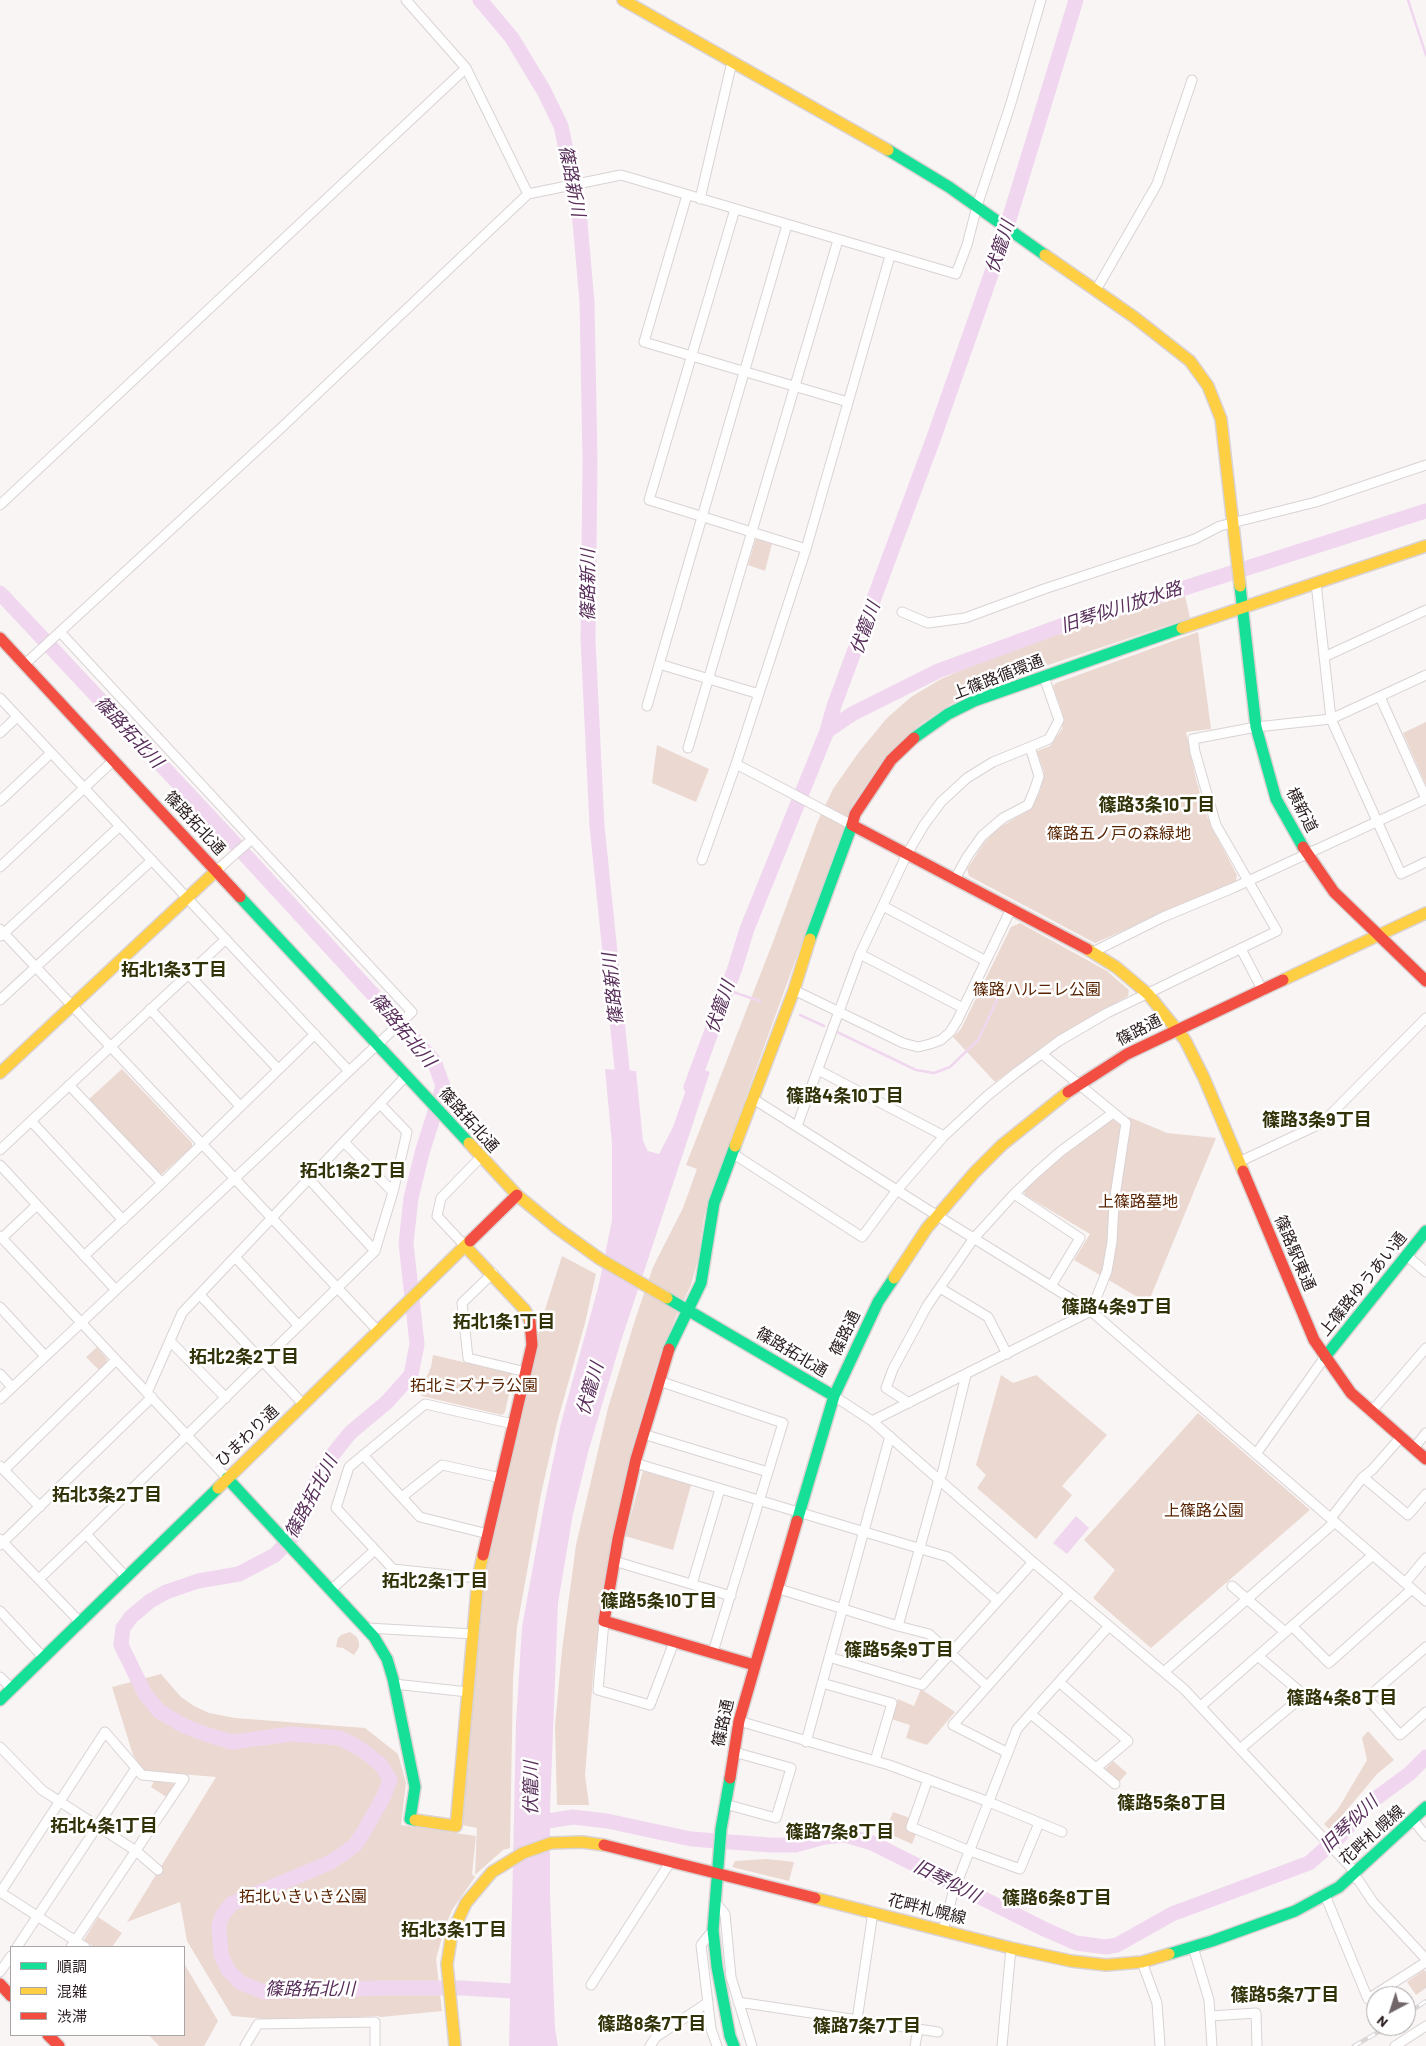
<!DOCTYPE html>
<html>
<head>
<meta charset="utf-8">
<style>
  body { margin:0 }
  #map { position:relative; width:1426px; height:2046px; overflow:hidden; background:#f9f5f5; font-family:Barlow,"Noto Sans JP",sans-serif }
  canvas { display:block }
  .legend { position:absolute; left:10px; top:1946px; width:175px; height:90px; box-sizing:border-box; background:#fff; border:1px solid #a9a4a5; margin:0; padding:6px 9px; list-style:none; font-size:15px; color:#281b1d }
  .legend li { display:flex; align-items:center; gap:10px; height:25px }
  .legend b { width:25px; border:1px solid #a9a4a5 }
  .north { position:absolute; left:1366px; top:1986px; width:50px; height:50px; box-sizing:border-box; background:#fff; border:1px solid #a9a4a5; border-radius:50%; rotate:220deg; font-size:14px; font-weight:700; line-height:20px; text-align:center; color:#281b1d }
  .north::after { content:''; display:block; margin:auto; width:18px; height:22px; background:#716769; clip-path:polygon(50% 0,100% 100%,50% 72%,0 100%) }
</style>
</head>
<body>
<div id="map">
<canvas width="1426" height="2046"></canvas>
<ul class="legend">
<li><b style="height:6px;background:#16e098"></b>順調</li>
<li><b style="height:6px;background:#ffcf43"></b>混雑</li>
<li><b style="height:6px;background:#f24e42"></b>渋滞</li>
</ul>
<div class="north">N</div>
</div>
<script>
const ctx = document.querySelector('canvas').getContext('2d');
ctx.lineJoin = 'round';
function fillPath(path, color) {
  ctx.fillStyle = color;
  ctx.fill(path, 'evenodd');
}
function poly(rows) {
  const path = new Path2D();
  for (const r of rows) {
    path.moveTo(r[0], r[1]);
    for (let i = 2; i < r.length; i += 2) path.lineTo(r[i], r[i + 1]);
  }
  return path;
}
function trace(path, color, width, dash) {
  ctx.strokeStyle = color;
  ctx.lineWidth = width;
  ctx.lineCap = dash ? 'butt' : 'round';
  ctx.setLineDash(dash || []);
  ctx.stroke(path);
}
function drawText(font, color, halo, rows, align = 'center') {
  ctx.font = font + ' Barlow,"Noto Sans JP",sans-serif';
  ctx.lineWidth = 5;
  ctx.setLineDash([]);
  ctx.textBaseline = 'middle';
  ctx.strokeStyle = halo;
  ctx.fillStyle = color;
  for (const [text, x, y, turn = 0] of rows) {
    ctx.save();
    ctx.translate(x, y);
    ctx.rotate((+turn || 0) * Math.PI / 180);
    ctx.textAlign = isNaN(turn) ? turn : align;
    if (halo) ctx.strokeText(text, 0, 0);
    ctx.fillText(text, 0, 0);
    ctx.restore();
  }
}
fillPath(poly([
  [756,538,772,544,765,571,748,565],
  [1185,596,1190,618,1039,668,989,687,951,704,922,723,885,757,853,804,837,846,716,1179,704,1217,698,1260,691,1285,675,1319,656,1367,631,1452,602,1605,594,1665,585,1775,589,1805,557,1805,555,1726,562,1650,576,1545,608,1408,635,1320,653,1267,683,1208,697,1169,686,1165,773,942,817,823,833,789,859,752,887,718,911,697,941,679,990,658,1060,634],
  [1198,632,1211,729,1186,732,1196,779,1206,814,1214,832,1237,875,1236,881,1095,943,969,876,967,869,984,843,997,829,1031,809,1040,791,1044,772,1037,751,1050,746,1062,729,1063,715,1053,686,1056,683],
  [1426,722,1426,785,1403,733],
  [657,745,709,769,696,802,652,783],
  [1020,923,1107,971,1129,990,1128,996,1054,1038,995,1082,953,1037,961,1029,1011,927],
  [122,1069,192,1143,192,1147,162,1174,159,1174,89,1099],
  [1129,1117,1167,1133,1216,1138,1148,1303,1074,1260,1090,1234,1025,1195,1024,1191,1056,1162,1109,1120,1114,1120,1121,1126],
  [562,1256,596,1274,585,1323,557,1423,541,1494,517,1627,513,1679,510,1848,503,1850,475,1875,477,1828,462,1825,484,1578,510,1455,542,1319],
  [97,1347,107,1359,106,1363,99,1370,86,1357],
  [433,1355,510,1373,513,1376,505,1412,502,1415,422,1396,420,1392,431,1367],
  [1001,1375,1013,1383,1036,1375,1107,1435,1062,1486,1072,1495,1036,1539,977,1488,986,1475,976,1465],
  [1198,1413,1310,1510,1151,1648,1093,1598,1115,1570,1084,1540],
  [643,1471,691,1485,673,1550,625,1536],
  [350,1632,357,1637,359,1643,359,1647,354,1655,343,1648,336,1647,338,1638,341,1635],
  [161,1674,181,1697,194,1706,209,1713,235,1718,365,1728,398,1754,406,1783,401,1825,476,1836,472,1874,475,1877,452,1910,444,1930,436,1959,442,2011,381,2017,377,2016,321,2019,267,2019,232,2016,187,1941,180,1902,127,1922,216,1777,144,1771,133,1755,112,1687],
  [921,1689,955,1712,927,1745,906,1738,910,1725,891,1719,898,1699,914,1706],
  [1368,1731,1394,1760,1377,1774,1330,1830,1324,1824,1338,1809,1367,1760,1362,1738],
  [1113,1761,1127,1773,1119,1782,1104,1770],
  [154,1781,177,1784,168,1798,151,1787],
  [893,1812,910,1818,906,1829,916,1834,912,1844,885,1832],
  [767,1859,794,1862,789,1881,732,1867,735,1861],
  [98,1917,122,1933,112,1947,94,1947,84,1940],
  [185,1965,218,2021,204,2046,159,2046,149,2035,184,2035],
  [1424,1970,1426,1972,1426,1988,1416,1995,1407,1982]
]), '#ebd8d0');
fillPath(poly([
  [694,1067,710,1072,621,1341,589,1449,573,1514,558,1603,550,1809,550,1894,555,2028,558,2046,509,2046,516,1722,522,1627,545,1500,561,1423,599,1284,612,1220,612,1144,605,1069,636,1071,643,1141,648,1151,659,1154,673,1127],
  [1076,1516,1089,1528,1067,1554,1053,1543]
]), '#f0d7ef');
trace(poly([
  [1408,0,1426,55],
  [727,990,760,1001],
  [800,1015,824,1026],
  [837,1032,916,1070,934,1073,950,1067,978,1040,997,1000]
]), '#f0d7ef', 2.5);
trace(poly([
  [480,0,512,38,544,91,561,126,579,211,587,302,590,461,588,640,597,826,624,1088],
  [0,593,225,833,391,1014,434,1061,443,1086,422,1153,411,1198,406,1243,417,1344,411,1375,387,1402,350,1433,330,1458,320,1474,294,1535,275,1555,239,1574,198,1581,166,1592,150,1601,131,1617,123,1628,121,1645,145,1694,159,1711,184,1726,208,1735,232,1742,292,1734,340,1738,361,1749,381,1765,390,1780,383,1798,363,1833,355,1845,343,1854,329,1863,231,1904,222,1916,219,1926,221,1955,228,1970,241,1983,264,1992,379,1988,462,1988,529,1992],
  [827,731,852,714,938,671,1085,617,1175,591,1426,511],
  [691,1087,735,968,747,929,827,731,834,706,934,437,1000,249,1076,0],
  [532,1827,548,1821,573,1817,607,1821,691,1839,770,1845,795,1845,825,1837,845,1835,872,1843,1044,1929,1076,1943,1106,1947,1117,1945,1172,1914,1309,1863,1340,1836,1367,1805,1409,1774,1426,1757]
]), '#f0d7ef', 15);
const street = poly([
  [406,0,466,68,528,194],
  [687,195,644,342,848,402],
  [700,199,732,62],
  [735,209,649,500,806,549],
  [1096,290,1157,184,1192,80],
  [0,505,466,68],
  [1316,583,1331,719,1401,874,1426,862],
  [902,612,928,623,965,618,1044,589,1195,539,1220,526,1316,502,1426,465],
  [1324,657,1426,610],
  [25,664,280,429,528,194,621,175,956,274,967,245,977,206,1011,103,1041,0],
  [659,664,759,694],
  [1380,697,1426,799],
  [0,698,348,1070],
  [647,706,787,225],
  [0,733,17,717],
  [688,748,838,240],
  [736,764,852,825],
  [0,801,51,753],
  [702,860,736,764,806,549,890,256],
  [0,867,114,760],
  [217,870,252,839],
  [955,879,967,857,982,836,1003,818,1028,805,1034,791,1039,776,1030,747,1049,739,1059,720,1044,677],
  [883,906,986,961],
  [0,929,378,1331],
  [1,936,120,826],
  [1241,949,1263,991],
  [1093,952,1163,917,1233,888,1426,799],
  [860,954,963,1008],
  [188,974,278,1069],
  [794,990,903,1043,918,1047,930,1044,941,1040,950,1032,957,1021,1011,909],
  [0,1000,152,860],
  [150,1009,240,1106],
  [818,1070,944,1136],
  [69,1085,162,1183],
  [752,1098,925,1208,1091,1311,1426,1601],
  [31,1121,123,1220],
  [797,1126,860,954,907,854,924,825,941,802,967,778,993,762,1030,747],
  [344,1142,393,1192],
  [0,1150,226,939],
  [732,1153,862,1237,897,1190,944,1136,987,1096,1017,1072,1059,1041,1107,1013,1277,931,1216,825,1195,752,1193,739,1256,727,1331,719,1426,675],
  [1239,1162,1322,1123,1426,1018],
  [0,1165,115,1289],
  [309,1179,375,1251],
  [1014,1194,1080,1238,1051,1286],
  [0,1236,227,1478],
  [2,1238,37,1205],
  [465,1246,437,1216,441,1198,481,1157],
  [84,1256,162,1183,315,1034],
  [1407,1256,1426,1272],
  [236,1258,299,1326],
  [493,1273,462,1303,468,1358,526,1372],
  [940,1288,988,1317,1007,1354],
  [200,1295,303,1404],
  [0,1307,45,1356],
  [170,1341,226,1398],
  [0,1374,12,1387],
  [659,1381,783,1423,713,1652],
  [147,1393,182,1313,406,1076],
  [834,1396,872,1421,1033,1562,1184,1689,1356,1873],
  [0,1399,412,1012,60,632],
  [909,1403,886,1388,893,1369,927,1306,974,1238,1014,1194,1036,1173,1061,1151,1113,1113],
  [1372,1411,1426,1348],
  [872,1421,1091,1311,1107,1271,1112,1242,1114,1203,1126,1123,1042,1054],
  [643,1434,768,1472],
  [1414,1448,1426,1433],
  [1256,1454,1325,1357],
  [363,1455,420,1517,488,1534],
  [635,1463,948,1557,998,1601],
  [0,1466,40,1507],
  [4,1470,116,1360],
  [1363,1477,1408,1515,1426,1494],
  [402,1497,442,1465,501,1478],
  [1331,1518,1363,1477,1372,1470,1401,1437],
  [0,1539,80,1622],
  [0,1545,152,1397],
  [614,1561,731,1596],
  [126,1577,86,1534,375,1251,393,1192,407,1132,380,1104],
  [478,1578,393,1569,336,1508,349,1467,425,1404,513,1424],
  [39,1579,86,1534],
  [1405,1583,1426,1558],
  [692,1584,720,1489],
  [1232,1586,1285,1632],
  [776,1588,898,1626,939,1479,942,1474,966,1375],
  [332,1589,375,1550],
  [0,1611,43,1657],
  [604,1621,598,1690,650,1705,674,1642],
  [898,1626,929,1634,987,1686],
  [1292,1626,1329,1663,1412,1589],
  [368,1628,473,1634],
  [1426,1647,1367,1698,1400,1735,1426,1712],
  [829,1657,922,1685,1033,1562],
  [1164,1672,1335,1522],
  [0,1677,11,1688],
  [1059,1682,1128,1741,1096,1768],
  [822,1683,892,1703,875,1761],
  [394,1684,468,1692],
  [1201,1706,1373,1555],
  [1031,1714,1115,1784],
  [739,1721,889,1765,989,1802,1062,1832],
  [806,1742,890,1436],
  [0,1747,42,1790,136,1851,158,1870],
  [1240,1749,1304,1695,1258,1656],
  [1008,1753,953,1725,1070,1593],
  [928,1779,911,1827,970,1851,1020,1869,1039,1823],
  [725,1804,776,1818,791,1768,734,1752],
  [1413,1820,1426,1836],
  [1353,1875,1359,1881,1373,1902,1426,1959],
  [0,1892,85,1947],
  [0,1893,105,1732,136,1768],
  [1325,1895,1368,1999,1426,1962],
  [715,1902,725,1914,731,1977,752,2046],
  [713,1930,701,1945,711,2029,717,2046],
  [943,1930,953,1893,1017,1729,1109,1626],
  [17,1947,136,1768,142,1775,184,1779,71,1947],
  [1193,1947,1209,2000,1212,2046],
  [1142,1962,1157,2003,1160,2046],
  [0,1972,11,1956],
  [591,1985,671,1861],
  [738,2002,938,2032],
  [1210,2016,1256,2013,1257,2046],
  [857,2020,873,1912],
  [245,2046,258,2024,375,2022,375,2046],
  [650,2046,656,2037,707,2003],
  [915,2046,918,2029],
  [1002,2046,1011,1948],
  [1395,2046,1426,2026]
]);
const fast = poly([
  [888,150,949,187,1045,255],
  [1240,586,1256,727,1276,799,1303,847],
  [914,738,948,714,974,701,1182,628],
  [240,897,469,1143],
  [810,939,852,825],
  [667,1298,834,1396],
  [669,1349,701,1283,714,1203,735,1146],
  [1325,1357,1426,1231],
  [227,1478,374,1637,387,1659,393,1679,415,1787,410,1819,415,1820],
  [797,1521,834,1396,878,1302,894,1278],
  [0,1700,218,1488],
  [730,1778,721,1829,713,1930,717,1967,730,2036,734,2046],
  [1169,1954,1212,1941,1295,1911,1339,1887,1426,1807]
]);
const slow = poly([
  [623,0,888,150],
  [1045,255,1134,317,1190,361,1208,386,1221,419,1240,586],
  [1182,628,1426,546],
  [1087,949,1116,967,1148,994,1185,1040,1204,1078,1243,1171],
  [1283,980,1426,913],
  [0,1073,217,870],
  [469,1143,517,1195,557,1228,600,1259,667,1298],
  [735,1146,794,990,810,939],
  [465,1246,525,1310,530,1321],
  [894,1278,927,1228,974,1173,1002,1145,1068,1092],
  [218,1488,470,1241],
  [415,1820,456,1826,478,1578,483,1555],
  [815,1898,1011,1948,1071,1961,1106,1965,1142,1962,1169,1954],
  [455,2046,447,1964,452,1933,466,1903,492,1872,523,1853,551,1843,582,1842,604,1845]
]);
const jam = poly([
  [0,638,240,897],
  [914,738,891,760,855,814,852,825,1087,949],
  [1303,847,1334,892,1426,981],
  [1068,1092,1127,1054,1283,980],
  [1243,1171,1314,1340,1351,1393,1426,1459],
  [470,1241,517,1195],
  [669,1349,636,1459,618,1539,604,1621,754,1665],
  [483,1555,532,1345,530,1321],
  [730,1778,739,1721,797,1521],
  [604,1845,815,1898],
  [0,1984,11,1996],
  [48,2035,59,2046]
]);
trace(street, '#dad2d3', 11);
trace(fast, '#dad2d3', 14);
trace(slow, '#dad2d3', 14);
trace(jam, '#dad2d3', 14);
trace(street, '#fefefe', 9);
trace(fast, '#16e098', 11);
trace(slow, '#ffcf43', 11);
trace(jam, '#f24e42', 11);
const rail = poly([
  [1406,2015,1426,2001],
  [1354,2046,1389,2026]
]);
trace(rail, '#dad7d8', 4.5);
trace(rail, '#fff', 2.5, [8]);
drawText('16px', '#281b1d', '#fff', [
  ["上篠路循環通",998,677,-21],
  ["横新道",1302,810,63],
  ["篠路拓北通",195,823,47],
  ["篠路通",1139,1030,-27],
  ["篠路拓北通",469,1120,48],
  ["篠路駅東通",1295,1253,67],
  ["上篠路ゆうあい通",1363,1284,-51],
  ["篠路通",845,1333,-64],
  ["篠路拓北通",792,1352,31],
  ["ひまわり通",247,1436,-44],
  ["篠路通",723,1723,-78],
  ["花畔札幌線",1372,1835,-42],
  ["花畔札幌線",927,1909,14]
]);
drawText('16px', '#582300', '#fff', [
  ["篠路五ノ戸の森緑地",1119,834],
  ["篠路ハルニレ公園",1037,990],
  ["上篠路墓地",1138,1202],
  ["拓北ミズナラ公園",474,1386],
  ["上篠路公園",1204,1511],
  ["拓北いきいき公園",303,1897]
]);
drawText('italic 18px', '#582e5a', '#fff', [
  ["篠路新川",572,181,79],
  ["伏籠川",1000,247,-72],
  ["篠路新川",588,585,-90],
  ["旧琴似川放水路",1121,607,-18],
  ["伏籠川",865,628,-70],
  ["篠路拓北川",129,732,47],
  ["篠路新川",613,989,-96],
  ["伏籠川",720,1007,-71],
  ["篠路拓北川",403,1030,50],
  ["伏籠川",590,1389,-74],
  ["篠路拓北川",311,1497,-62],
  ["伏籠川",531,1788,-90],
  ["旧琴似川",1349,1824,-44],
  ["旧琴似川",947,1881,27],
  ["篠路拓北川",310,1989]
]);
drawText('bold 18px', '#313208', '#fff', [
  ["篠路3条10丁目",1157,805],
  ["拓北1条3丁目",174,970],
  ["篠路4条10丁目",845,1096],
  ["篠路3条9丁目",1317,1120],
  ["拓北1条2丁目",353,1171],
  ["篠路4条9丁目",1117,1307],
  ["拓北1条1丁目",504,1322],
  ["拓北2条2丁目",244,1357],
  ["拓北3条2丁目",107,1495],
  ["拓北2条1丁目",435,1581],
  ["篠路5条10丁目",659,1601],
  ["篠路5条9丁目",899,1650],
  ["篠路4条8丁目",1342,1698],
  ["篠路5条8丁目",1172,1803],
  ["拓北4条1丁目",104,1826],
  ["篠路7条8丁目",840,1832],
  ["篠路6条8丁目",1057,1898],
  ["拓北3条1丁目",454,1930],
  ["篠路5条7丁目",1285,1995],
  ["篠路8条7丁目",652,2024],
  ["篠路7条7丁目",867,2026]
]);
</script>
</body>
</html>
